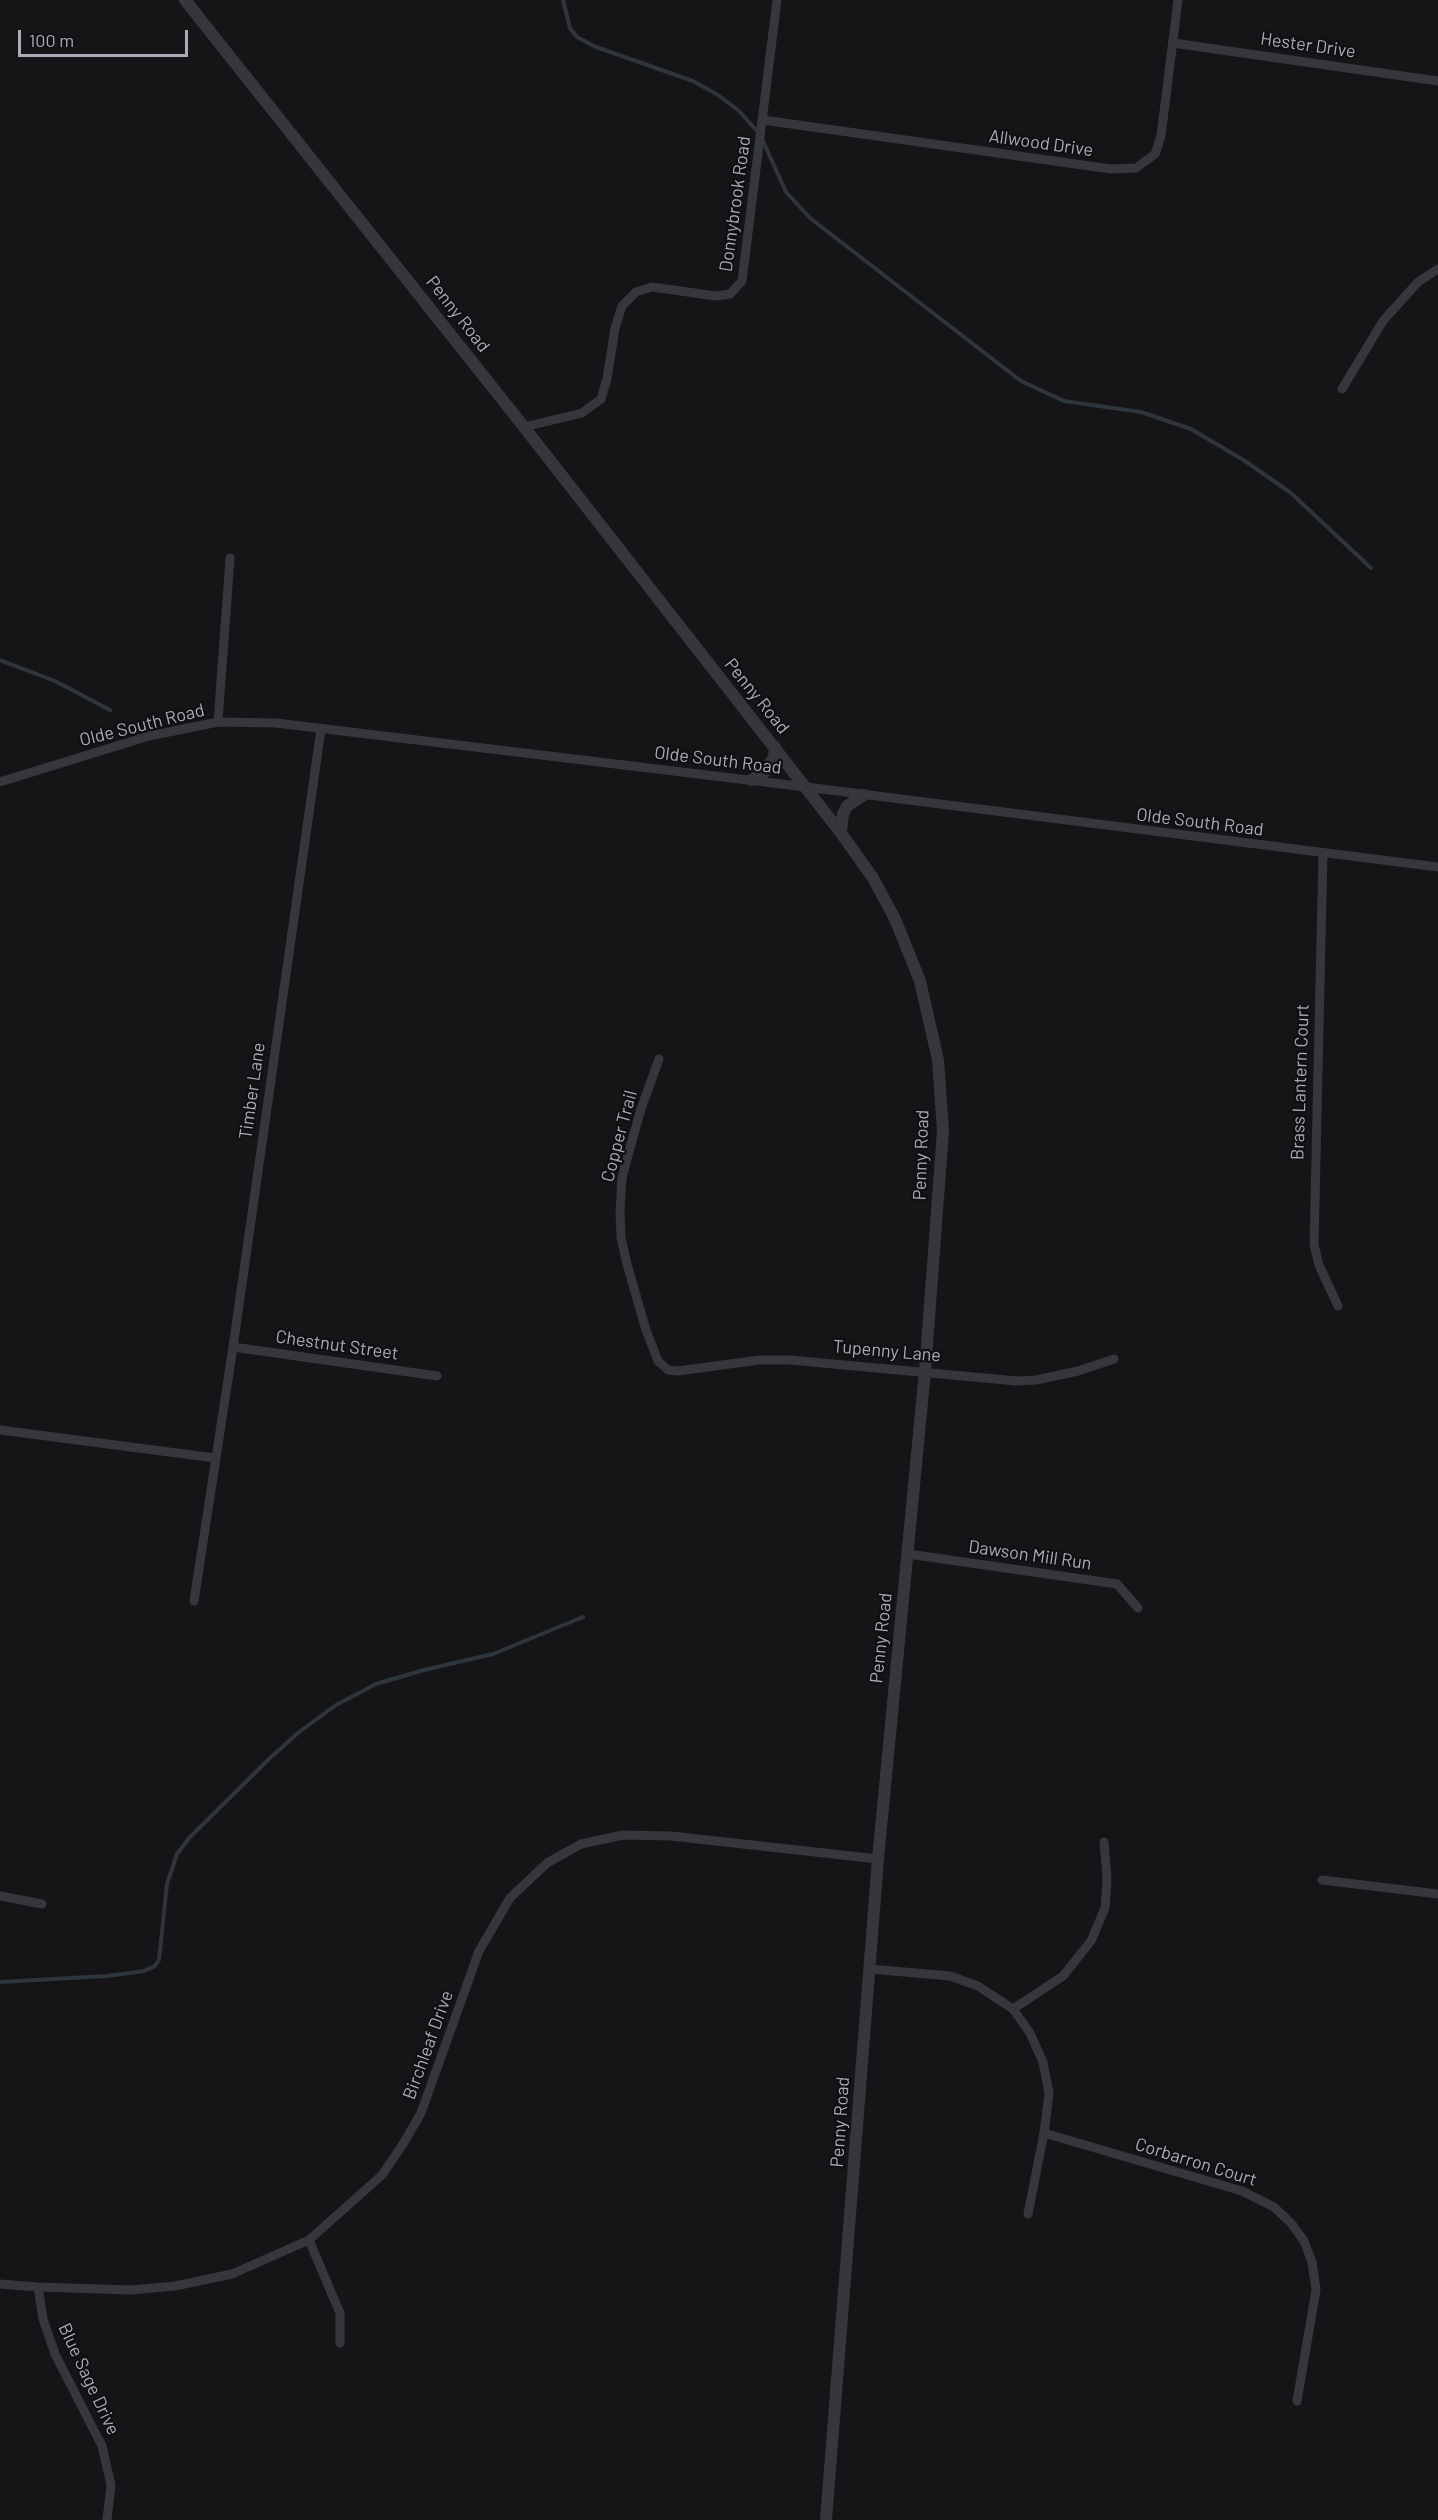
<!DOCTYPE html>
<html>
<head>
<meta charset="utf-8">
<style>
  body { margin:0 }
  #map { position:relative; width:1438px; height:2520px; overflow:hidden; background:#151517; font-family:Barlow,sans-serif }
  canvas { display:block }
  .scale { position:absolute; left:18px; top:30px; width:170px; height:27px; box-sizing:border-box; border:3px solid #a8acb6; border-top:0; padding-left:8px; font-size:18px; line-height:21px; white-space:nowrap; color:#a8acb6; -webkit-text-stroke:4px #101012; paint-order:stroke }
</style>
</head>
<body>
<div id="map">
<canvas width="1438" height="2520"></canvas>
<div class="scale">100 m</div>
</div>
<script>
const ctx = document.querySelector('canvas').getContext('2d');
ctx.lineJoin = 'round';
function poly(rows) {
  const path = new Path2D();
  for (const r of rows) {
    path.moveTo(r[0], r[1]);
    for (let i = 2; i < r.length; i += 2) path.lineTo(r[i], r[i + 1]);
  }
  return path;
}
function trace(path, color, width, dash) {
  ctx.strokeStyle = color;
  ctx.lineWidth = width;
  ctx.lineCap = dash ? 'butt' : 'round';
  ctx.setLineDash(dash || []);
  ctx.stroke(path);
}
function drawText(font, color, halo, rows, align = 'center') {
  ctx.font = font + ' Barlow,sans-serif';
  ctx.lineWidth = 4.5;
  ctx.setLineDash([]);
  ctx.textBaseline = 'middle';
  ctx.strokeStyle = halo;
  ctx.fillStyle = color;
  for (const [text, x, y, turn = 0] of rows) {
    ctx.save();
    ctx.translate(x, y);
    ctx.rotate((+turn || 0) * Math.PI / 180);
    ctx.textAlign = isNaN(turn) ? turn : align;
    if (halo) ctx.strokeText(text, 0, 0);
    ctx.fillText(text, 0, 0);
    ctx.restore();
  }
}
trace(poly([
  [563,0,570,28,577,37,596,47,693,81,718,95,738,110,758,132],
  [762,139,786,192,810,218,1021,381,1064,401,1141,412,1191,429,1245,461,1291,493,1371,568],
  [0,660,55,681,110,710],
  [0,1982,107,1976,144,1971,155,1966,159,1960,167,1884,177,1854,190,1837,269,1759,299,1732,336,1705,376,1684,424,1670,493,1654,583,1617]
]), '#2e353c', 4);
trace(poly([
  [1173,43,1438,81],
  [763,120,1111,169,1136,168,1155,154,1161,136,1178,0],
  [1342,389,1383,321,1418,282,1438,269],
  [524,427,582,413,601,399,607,379,615,328,622,306,636,292,652,287,716,296,730,294,742,281,777,0],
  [218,722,230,558],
  [0,782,149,736,218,722,276,723,806,787,1438,867],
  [1323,854,1314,1245,1319,1265,1338,1306],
  [659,1059,641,1109,628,1155,622,1178,620,1211,621,1238,627,1264,646,1330,658,1361,668,1370,678,1371,759,1360,790,1360,1017,1381,1036,1380,1078,1371,1114,1359],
  [233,1347,437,1376],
  [0,1430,215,1458],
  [908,1554,1117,1584,1138,1608],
  [194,1601,233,1347,321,729],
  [1322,1880,1438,1894],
  [0,1896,42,1904],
  [870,1969,950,1976,978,1986,1013,2009,1030,2033,1043,2062,1049,2093,1044,2133,1028,2214],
  [1013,2009,1063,1976,1091,1941,1105,1908,1107,1878,1104,1842],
  [1044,2133,1242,2191,1274,2207,1291,2223,1304,2241,1312,2262,1316,2290,1297,2401],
  [309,2240,340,2313,340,2343],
  [0,2284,38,2287,131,2290,175,2286,232,2274,309,2240,382,2175,403,2144,421,2113,479,1951,510,1898,547,1863,581,1844,623,1835,671,1836,878,1859],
  [38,2287,43,2319,55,2354,102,2446,111,2485,107,2520]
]), '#36373c', 9);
trace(poly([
  [185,0,524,427,841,833,873,878,895,919,920,981,938,1060,943,1131,925,1371,878,1859,826,2520],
  [751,780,765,772,774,757,775,747],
  [841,833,843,814,847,806,864,795]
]), '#36373c', 12);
drawText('18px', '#a8acb6', '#101012', [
  ["Hester Drive",1308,45,8],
  ["Allwood Drive",1041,143,8],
  ["Donnybrook Road",735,204,-82],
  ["Penny Road",458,314,52],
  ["Penny Road",757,696,51],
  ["Olde South Road",142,725,-14],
  ["Olde South Road",718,760,7],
  ["Olde South Road",1200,822,7],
  ["Brass Lantern Court",1300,1082,-88],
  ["Timber Lane",252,1091,-82],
  ["Copper Trail",619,1136,-75],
  ["Penny Road",921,1155,-88],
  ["Chestnut Street",337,1345,8],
  ["Tupenny Lane",887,1351,5],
  ["Dawson Mill Run",1030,1555,8],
  ["Penny Road",881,1638,-84],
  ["Birchleaf Drive",428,2045,-70],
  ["Penny Road",840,2122,-86],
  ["Corbarron Court",1196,2162,17],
  ["Blue Sage Drive",89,2379,65]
]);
</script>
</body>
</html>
